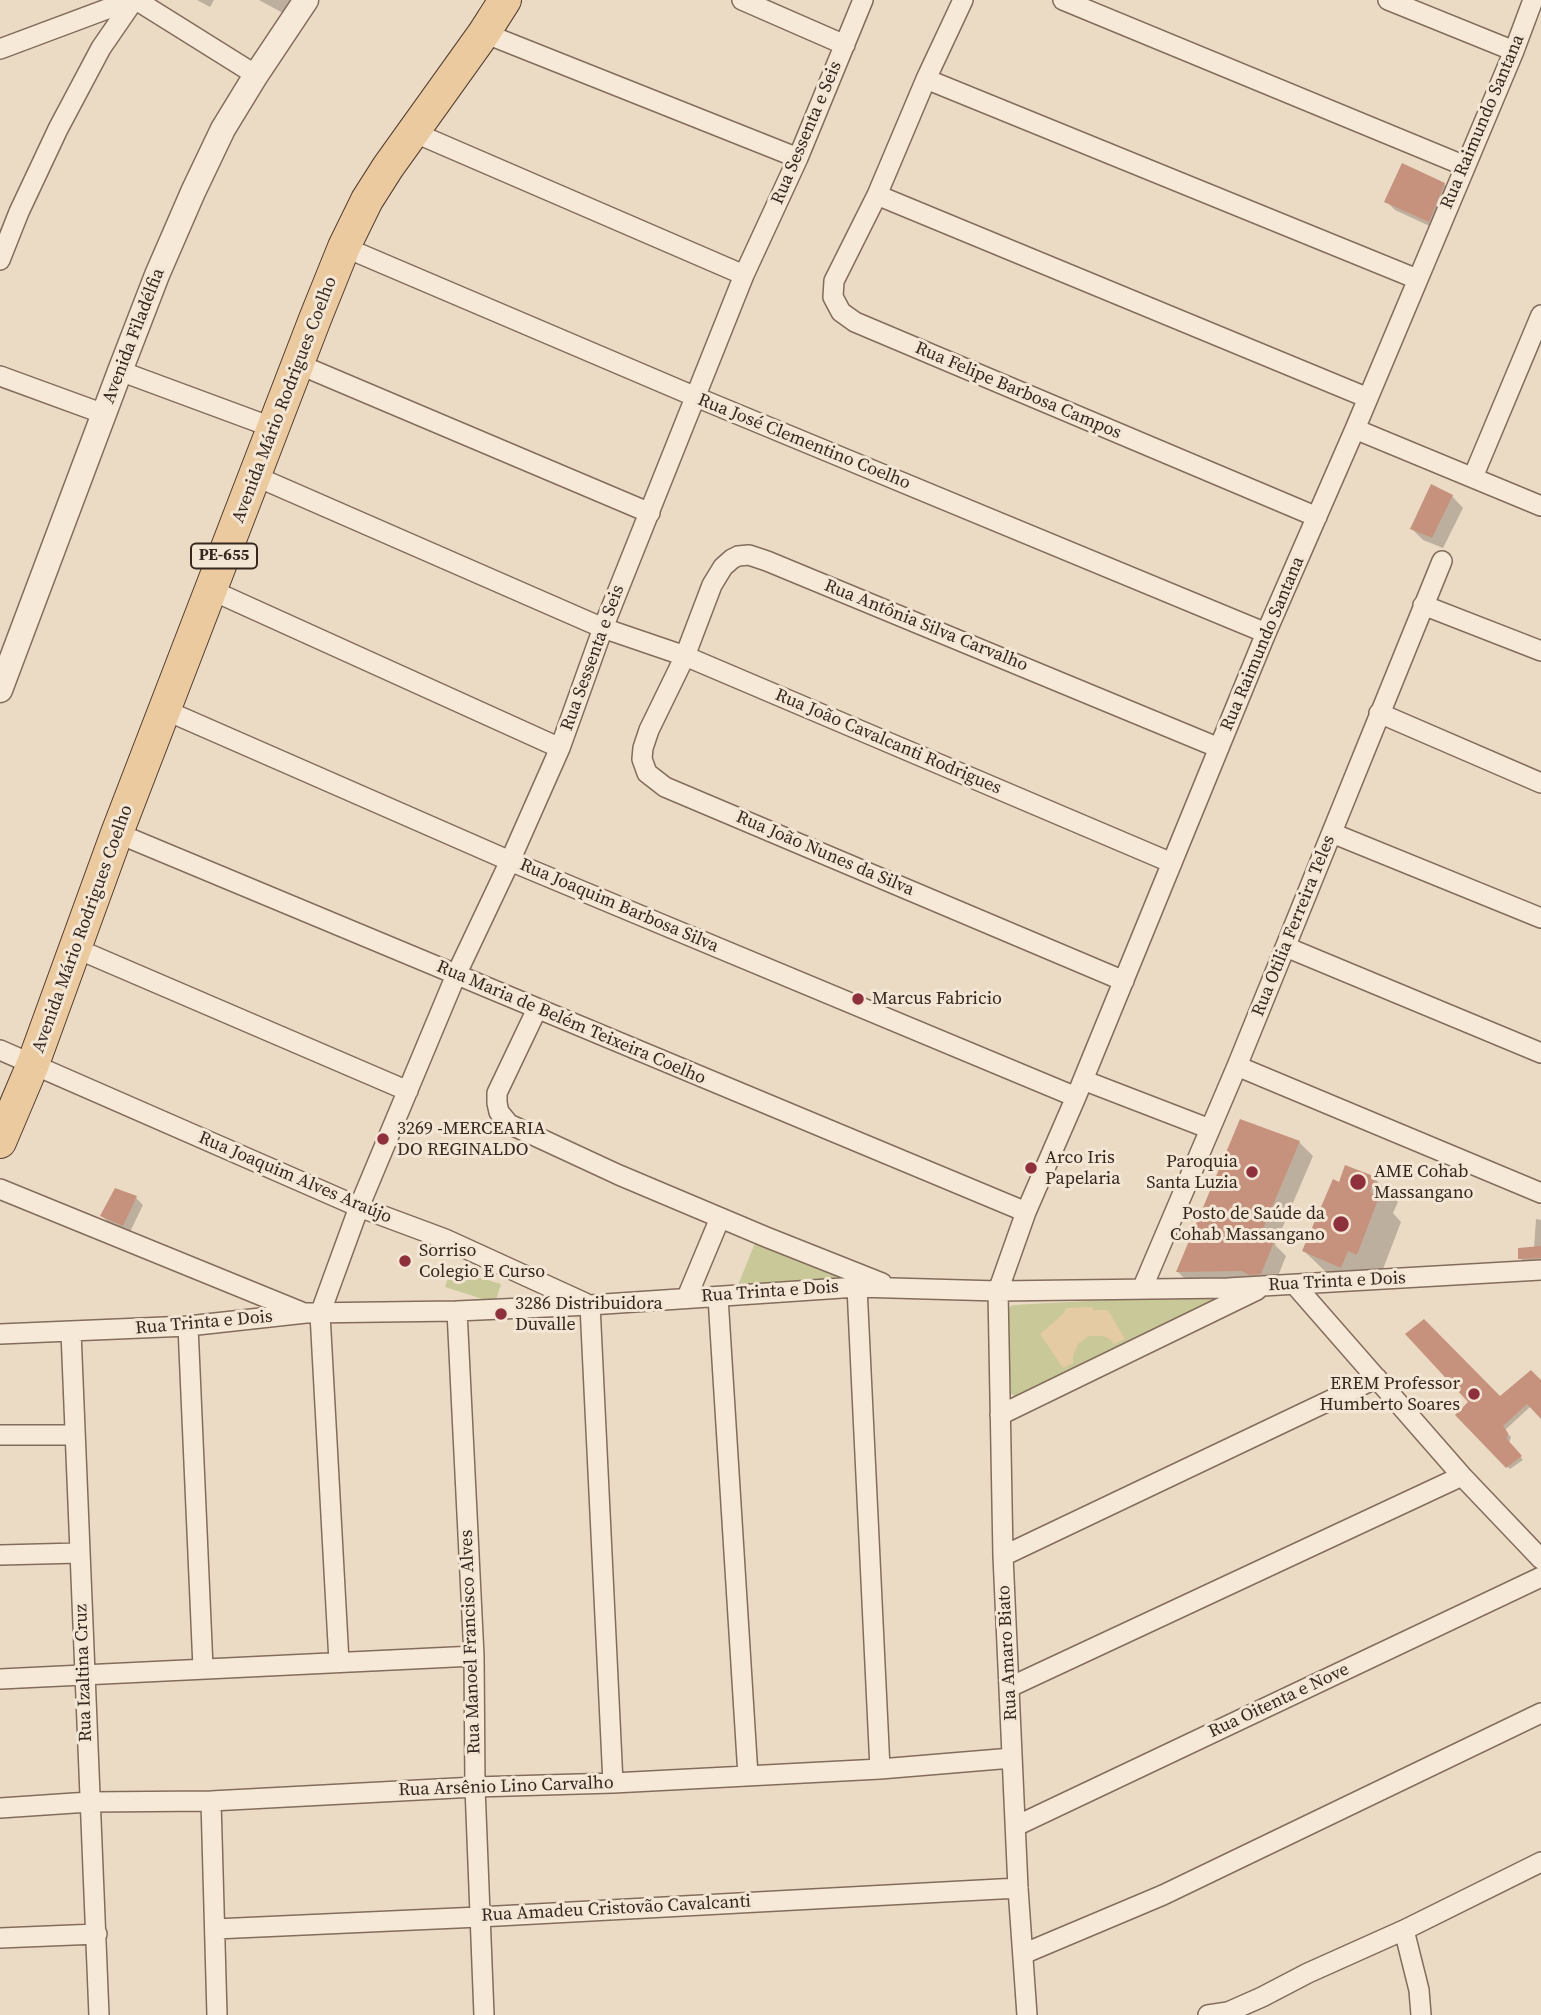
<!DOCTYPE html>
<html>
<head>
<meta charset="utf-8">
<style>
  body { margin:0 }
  canvas { display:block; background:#ebdbc5 }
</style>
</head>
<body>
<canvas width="1541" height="2015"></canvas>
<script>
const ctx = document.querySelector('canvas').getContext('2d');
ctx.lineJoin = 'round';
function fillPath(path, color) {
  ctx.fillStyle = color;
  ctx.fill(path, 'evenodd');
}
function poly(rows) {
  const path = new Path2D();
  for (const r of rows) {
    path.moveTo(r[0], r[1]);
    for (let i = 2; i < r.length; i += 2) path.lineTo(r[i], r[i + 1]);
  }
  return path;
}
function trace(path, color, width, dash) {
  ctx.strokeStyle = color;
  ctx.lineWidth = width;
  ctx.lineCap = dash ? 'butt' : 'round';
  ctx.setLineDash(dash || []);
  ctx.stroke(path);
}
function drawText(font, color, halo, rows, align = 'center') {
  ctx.font = font + ' "Source Serif 4",serif';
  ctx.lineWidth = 6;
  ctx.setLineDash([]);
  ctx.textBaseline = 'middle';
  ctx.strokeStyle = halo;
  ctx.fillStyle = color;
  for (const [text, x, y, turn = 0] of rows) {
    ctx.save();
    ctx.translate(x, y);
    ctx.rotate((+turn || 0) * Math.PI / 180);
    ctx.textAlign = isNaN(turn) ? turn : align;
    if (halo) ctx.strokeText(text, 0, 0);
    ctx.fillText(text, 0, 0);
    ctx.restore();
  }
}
fillPath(poly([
  [757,1238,861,1281,736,1290],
  [451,1269,501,1284,495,1303,445,1287],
  [1218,1294,1221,1297,1017,1397,1011,1394,1007,1311,1009,1307,1013,1305]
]), '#c8c899');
fillPath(poly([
  [1092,1307,1093,1310,1108,1310,1125,1339,1114,1344,1110,1339,1103,1336,1089,1336,1078,1344,1073,1356,1073,1363,1063,1368,1040,1334,1063,1314,1066,1308]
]), '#e5cba4');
fillPath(poly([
  [197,0,214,0,210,7],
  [259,0,302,0,292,18],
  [1444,184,1453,193,1438,230,1395,210,1386,201],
  [1452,496,1463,508,1443,548,1423,540,1412,529],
  [1299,1142,1313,1156,1275,1245,1286,1256,1274,1286,1191,1285,1178,1272],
  [1375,1179,1398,1202,1393,1213,1401,1222,1380,1277,1327,1273,1304,1251,1340,1184],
  [136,1198,143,1205,130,1232,109,1223,102,1216],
  [1536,1219,1541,1220,1541,1269,1531,1269,1520,1258,1534,1248],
  [1541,1382,1541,1416,1531,1406,1505,1430,1511,1437,1509,1443,1523,1460,1510,1469,1457,1415]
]), '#0003');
fillPath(poly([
  [1402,163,1445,183,1429,222,1384,202],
  [1431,484,1453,495,1432,538,1410,529],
  [1240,1119,1300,1141,1260,1236,1274,1242,1261,1274,1249,1275,1242,1271,1176,1272],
  [1345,1165,1376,1177,1370,1192,1379,1197,1357,1255,1348,1251,1341,1268,1302,1251,1333,1179,1339,1182],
  [115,1188,137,1196,123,1226,100,1216],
  [1541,1246,1541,1258,1518,1259,1518,1248],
  [1424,1319,1500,1396,1531,1370,1541,1380,1541,1419,1527,1404,1503,1426,1508,1433,1507,1439,1522,1456,1506,1468,1455,1415,1468,1402,1405,1334]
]), '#c6927d');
const minor = poly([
  [136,0,256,75],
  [742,0,845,45],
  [963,0,926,79,877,195,834,281,833,297,841,312,855,322,1317,517],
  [1063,0,1465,166],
  [1388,0,1514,51],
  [484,33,798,158],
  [0,49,131,0],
  [926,79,1417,279],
  [413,132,744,275],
  [877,195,1368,398],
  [344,247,696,397,1266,633],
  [0,260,19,212,58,129,101,48,134,0],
  [298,364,650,513],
  [120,371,274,428],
  [0,376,104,414],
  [1355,429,1541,506],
  [255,476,603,628,685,656,1172,863],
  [1473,477,1541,315],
  [211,590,560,748],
  [1423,605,1541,651],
  [165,710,510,861,1076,1097],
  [1379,713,1541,783],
  [117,833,1026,1212],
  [1332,833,1541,918],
  [1286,947,1541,1053],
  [75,948,408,1091],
  [1124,981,665,787,647,773,642,759,643,748,649,730,685,656,712,585,723,567,732,559,738,556,749,555,767,561,1219,748],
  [537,1009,497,1093,497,1103,499,1112,509,1124,619,1175,766,1237,882,1283],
  [0,1050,359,1207,445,1239,585,1303],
  [1237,1066,1541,1193],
  [1083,1080,1210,1129],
  [0,1189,304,1313],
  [1295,1285,1462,1476,1541,1559],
  [857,1287,880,1769],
  [1142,1289,1237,1066,1442,561],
  [687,1297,720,1218],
  [718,1297,748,1776],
  [590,1305,613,1783],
  [457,1311,474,1656,475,1787,484,2015],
  [188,1326,203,1668],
  [71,1332,99,2015],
  [0,1334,188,1326,306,1313,457,1311,590,1305,857,1287,998,1291,1228,1288,1541,1270],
  [1000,1415,1257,1290],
  [0,1435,74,1435],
  [0,1555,79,1553],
  [1003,1556,1377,1378],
  [339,1662,320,1314,359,1207,456,975,510,861,560,748,603,628,744,275,798,158,863,0],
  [0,1679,474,1656],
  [1010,1687,1462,1476],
  [211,1801,217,2015],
  [0,1808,89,1802,211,1801,475,1787,613,1783,880,1769,1012,1758],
  [1016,1826,1541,1577],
  [215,1929,479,1917,1018,1888],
  [1404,1930,1419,1990,1421,2015],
  [0,1938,97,1934],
  [1023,1954,1163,1895,1541,1713],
  [1027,2015,1018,1888,1003,1556,998,1291,1026,1212,1076,1097,1266,633,1355,429,1514,51,1533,0],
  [1208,2015,1228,2012,1262,1997,1308,1973,1404,1930,1541,1862]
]);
const tertiary = poly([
  [0,690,120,371,157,275,193,192,223,129,256,75,306,0]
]);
const primary = poly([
  [0,1142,33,1064,117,833,315,319,344,247,367,200,388,167,484,33,505,0]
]);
trace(minor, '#846c5c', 22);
trace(tertiary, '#846c5c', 27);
trace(primary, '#523c30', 34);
trace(minor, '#f6e9d7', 19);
trace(tertiary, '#f6e9d7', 24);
trace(primary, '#ebca9f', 32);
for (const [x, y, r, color] of [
  [858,999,7,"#8f313d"],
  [383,1139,7,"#8f313d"],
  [1031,1168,7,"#8f313d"],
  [1252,1172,7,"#8f313d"],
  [1358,1182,9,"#8f313d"],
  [1341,1224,9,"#8f313d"],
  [405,1261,7,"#8f313d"],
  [501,1314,7,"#8f313d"],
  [1474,1394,7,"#8f313d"]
]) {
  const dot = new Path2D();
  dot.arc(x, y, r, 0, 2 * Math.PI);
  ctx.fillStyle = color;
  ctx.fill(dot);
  trace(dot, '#f3e6d4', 2.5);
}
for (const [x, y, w] of [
  [224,556,66]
]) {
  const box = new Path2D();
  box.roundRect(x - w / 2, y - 12.5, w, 25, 5);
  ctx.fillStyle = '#f3e6d4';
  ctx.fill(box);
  trace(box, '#36271f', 2);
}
drawText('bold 16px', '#36271f', null, [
  ["PE-655",224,556]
]);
drawText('18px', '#36271f', '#f3e6d4', [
  ["Rua Raimundo Santana",1483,122,-67],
  ["Rua Sessenta e Seis",807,133,-67],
  ["Avenida Filadélfia",134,336,-69],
  ["Rua Felipe Barbosa Campos",1018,391,23],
  ["Avenida Mário Rodrigues Coelho",285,400,-69],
  ["Rua José Clementino Coelho",804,442,22],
  ["Rua Antônia Silva Carvalho",926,626,22],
  ["Rua Raimundo Santana",1263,644,-67],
  ["Rua Sessenta e Seis",593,658,-70],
  ["Rua João Cavalcanti Rodrigues",888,742,23],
  ["Rua João Nunes da Silva",825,854,23],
  ["Rua Joaquim Barbosa Silva",619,906,23],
  ["Rua Otilia Ferreira Teles",1294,926,-68],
  ["Avenida Mário Rodrigues Coelho",83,929,-70],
  ["Rua Maria de Belém Teixeira Coelho",571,1023,23],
  ["Rua Joaquim Alves Araújo",295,1178,23],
  ["Rua Trinta e Dois",1337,1282,-3],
  ["Rua Trinta e Dois",770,1292,-4],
  ["Rua Trinta e Dois",204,1323,-5],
  ["Rua Manoel Francisco Alves",471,1642,-92],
  ["Rua Amaro Biato",1008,1653,-93],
  ["Rua Izaltina Cruz",84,1673,-92],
  ["Rua Oitenta e Nove",1279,1701,-25],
  ["Rua Arsênio Lino Carvalho",506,1787,-2],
  ["Rua Amadeu Cristovão Cavalcanti",616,1909,-3]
]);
drawText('18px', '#36271f', '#f3e6d4', [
  ["Marcus Fabricio",872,999],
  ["3269 -MERCEARIA",397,1129],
  ["DO REGINALDO",397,1150],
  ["Arco Iris",1045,1158],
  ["Papelaria",1045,1179],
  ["Paroquia",1238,1162,"right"],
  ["Santa Luzia",1238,1183,"right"],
  ["AME Cohab",1374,1172],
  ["Massangano",1374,1193],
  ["Posto de Saúde da",1325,1214,"right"],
  ["Cohab Massangano",1325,1235,"right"],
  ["Sorriso",419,1251],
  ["Colegio E Curso",419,1272],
  ["3286 Distribuidora",515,1304],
  ["Duvalle",515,1325],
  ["EREM Professor",1460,1384,"right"],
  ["Humberto Soares",1460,1405,"right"]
], 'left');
</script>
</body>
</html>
